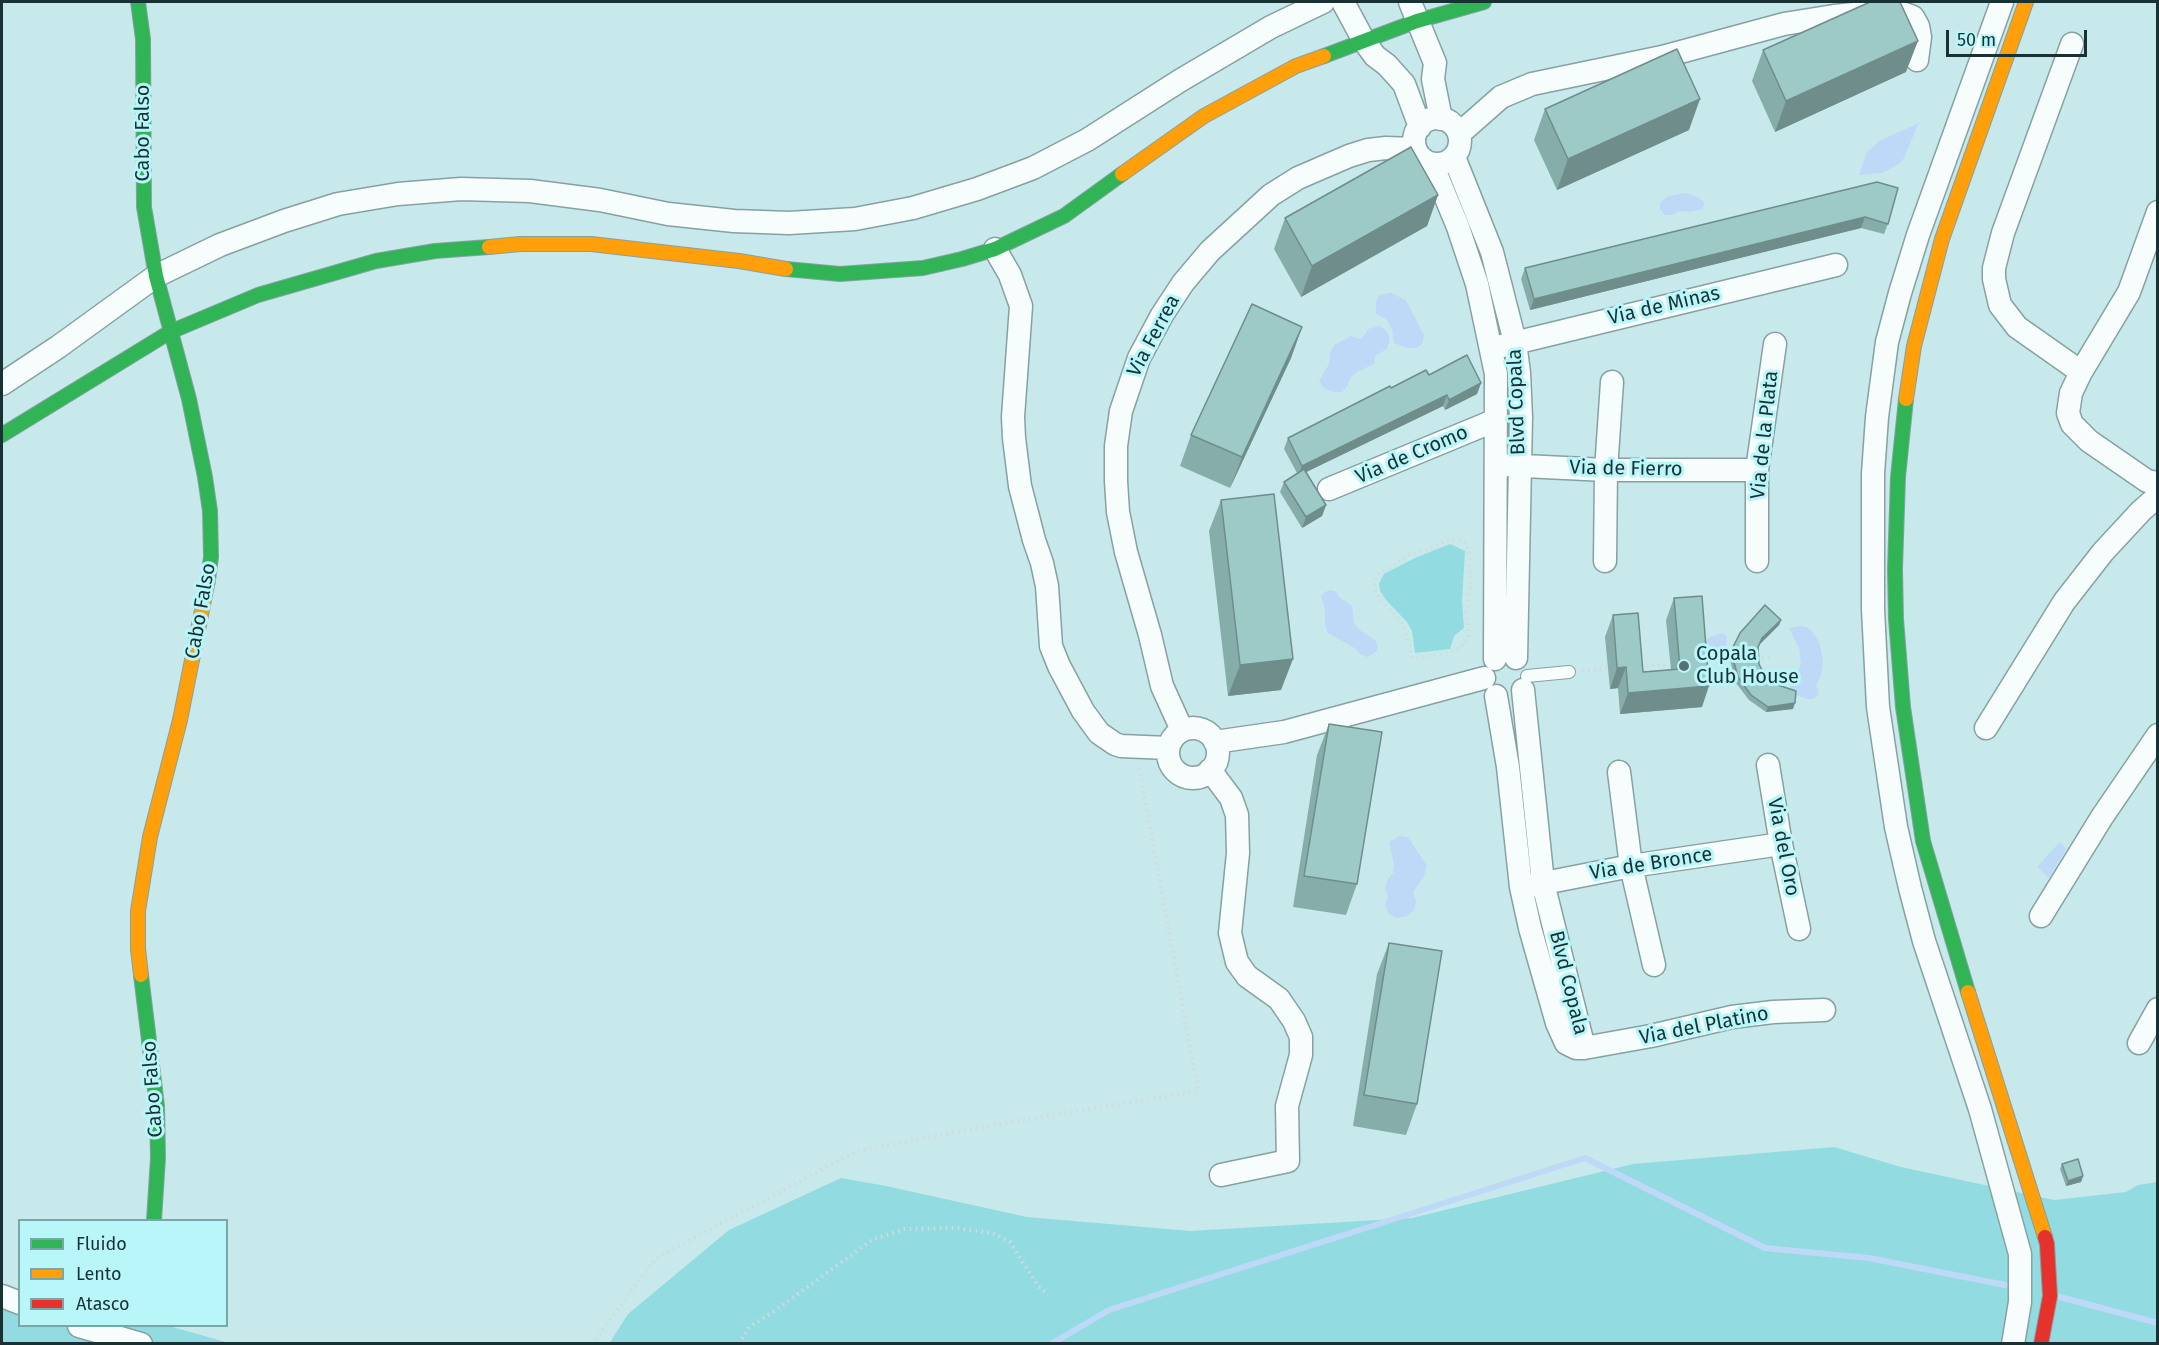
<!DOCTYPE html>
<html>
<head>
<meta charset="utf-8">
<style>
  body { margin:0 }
  #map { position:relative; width:2159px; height:1345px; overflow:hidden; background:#c7e9eb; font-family:"Fira Sans",sans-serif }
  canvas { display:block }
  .frame { position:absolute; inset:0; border:3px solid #183133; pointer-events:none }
  .legend { position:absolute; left:18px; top:1219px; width:210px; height:108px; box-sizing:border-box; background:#b8f6fa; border:2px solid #78a7aa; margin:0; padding:8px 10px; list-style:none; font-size:18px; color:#183133 }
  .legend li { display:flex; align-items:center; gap:12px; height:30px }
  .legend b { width:30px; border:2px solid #78a7aa }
  .scale { position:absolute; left:1946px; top:30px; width:141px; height:27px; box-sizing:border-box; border:3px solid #183133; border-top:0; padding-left:8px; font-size:18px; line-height:21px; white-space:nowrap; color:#183133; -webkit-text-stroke:4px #b8f6fa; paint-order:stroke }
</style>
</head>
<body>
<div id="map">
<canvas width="2159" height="1345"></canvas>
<div class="frame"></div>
<ul class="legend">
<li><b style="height:8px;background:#30b455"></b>Fluido</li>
<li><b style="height:8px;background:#ff9f0a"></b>Lento</li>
<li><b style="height:8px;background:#e5322d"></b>Atasco</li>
</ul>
<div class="scale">50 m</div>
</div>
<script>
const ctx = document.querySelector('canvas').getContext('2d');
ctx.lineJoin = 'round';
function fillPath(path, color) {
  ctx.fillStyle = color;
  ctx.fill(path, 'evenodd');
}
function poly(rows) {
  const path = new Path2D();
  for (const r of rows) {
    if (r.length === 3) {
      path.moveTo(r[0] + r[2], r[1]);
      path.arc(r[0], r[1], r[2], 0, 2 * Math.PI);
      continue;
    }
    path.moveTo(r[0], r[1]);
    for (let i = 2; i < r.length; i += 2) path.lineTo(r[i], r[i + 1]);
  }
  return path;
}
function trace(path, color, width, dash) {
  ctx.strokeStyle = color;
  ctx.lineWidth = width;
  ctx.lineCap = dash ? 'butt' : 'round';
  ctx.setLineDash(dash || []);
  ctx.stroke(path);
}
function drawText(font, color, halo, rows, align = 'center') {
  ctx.font = font + ' "Fira Sans",sans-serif';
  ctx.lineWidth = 6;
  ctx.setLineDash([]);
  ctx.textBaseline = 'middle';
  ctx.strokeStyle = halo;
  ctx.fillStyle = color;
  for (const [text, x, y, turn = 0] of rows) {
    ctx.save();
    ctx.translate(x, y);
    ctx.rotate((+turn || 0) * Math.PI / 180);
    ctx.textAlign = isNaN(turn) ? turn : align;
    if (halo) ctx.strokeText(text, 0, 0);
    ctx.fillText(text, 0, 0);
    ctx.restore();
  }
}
fillPath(poly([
  [1450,544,1465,551,1462,601,1464,628,1454,636,1450,649,1415,653,1412,631,1407,622,1386,600,1380,591,1379,583,1384,574,1415,558],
  [1834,1147,1901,1167,2054,1200,2126,1192,2138,1185,2157,1182,2157,1343,609,1344,628,1314,729,1230,841,1178,886,1186,1027,1217,1190,1231,1412,1218,1633,1164],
  [2,1292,19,1295,20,1326,169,1326,229,1343,2,1343]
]), '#92dce1');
fillPath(poly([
  [1919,123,1902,162,1883,173,1859,175,1867,152,1881,140],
  [1686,193,1697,197,1705,202,1702,209,1691,212,1680,211,1672,215,1665,215,1660,209,1660,203,1668,196],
  [1391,293,1406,300,1424,335,1422,344,1416,348,1407,348,1394,343,1392,329,1386,319,1376,314,1376,302,1379,295],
  [1379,326,1386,330,1390,339,1387,349,1376,355,1374,364,1357,372,1351,377,1347,386,1342,392,1334,392,1325,389,1319,381,1329,364,1330,353,1334,345,1351,336,1360,339,1364,336,1368,329],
  [1331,590,1337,592,1339,597,1352,606,1354,624,1361,631,1375,640,1378,647,1376,652,1367,657,1360,654,1356,649,1328,633,1325,625,1325,610,1321,596,1325,592],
  [1801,626,1809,628,1815,635,1820,645,1823,661,1821,675,1816,686,1819,690,1818,695,1813,699,1807,699,1788,692,1801,664,1799,648,1789,628],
  [1722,633,1727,636,1726,646,1719,653,1710,652,1701,646,1708,638],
  [1400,836,1408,837,1427,866,1424,876,1413,892,1416,901,1414,910,1407,916,1396,918,1389,914,1385,905,1388,896,1385,889,1387,881,1393,873,1394,864,1389,842],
  [2060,842,2066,849,2049,878,2037,867]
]), '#bed9f8');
trace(poly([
  [2060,1297,2158,1323],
  [1051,1344,1109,1310,1585,1158,1765,1248,1869,1258,2005,1285]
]), '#bed9f8', 6);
const lane = poly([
  [1527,676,1569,672]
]);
const street = poly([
  [1343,2,1364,41,1375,56,1387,65,1404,84,1420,127],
  [1410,2,1435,63,1433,79,1441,119],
  [2002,2,1918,235,1900,293,1887,342,1877,417,1873,474,1873,609,1878,707,1896,827,1910,888,1924,941,1980,1109,2020,1254,2020,1302,2013,1344],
  [2072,44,2003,233,1994,268,1994,279,2000,305,2017,327,2081,372],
  [1437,141,23],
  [1459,134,1501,97,1532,84,1662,57,1784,24,1834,16,1894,10,1913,17,1918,26,1920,37,1917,60],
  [1454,157,1492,252,1515,342,1519,373,1521,417,1516,658],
  [1432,164,1458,227,1477,284,1496,374,1495,659],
  [2158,212,2129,292,2081,372,2071,393,2068,413,2072,424,2089,441,2147,481,2158,483],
  [995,249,1010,275,1021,306,1013,417,1014,438,1020,486,1034,540,1042,563,1047,586,1051,646,1059,666,1083,711,1099,733,1115,744,1121,746,1168,748],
  [1502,346,1836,265],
  [2,384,58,347,156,276,220,245,284,221,338,204,398,194,461,189,530,191,600,200,668,214,734,221,789,223,855,219,913,208,977,189,1033,168,1087,140,1181,80,1271,27,1323,2],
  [1503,465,1606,470,1757,470],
  [1329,489,1496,420],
  [1605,561,1606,470,1612,382],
  [1757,561,1757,470,1775,344],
  [1523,690,1543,883,1584,1048],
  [1496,696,1508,767,1521,887,1530,928,1557,1023,1566,1043,1576,1048,1584,1048,1651,1036,1732,1017,1773,1012,1824,1010],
  [1986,728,2064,602,2103,552,2141,511,2158,496],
  [1193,753,25],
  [1182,730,1162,686,1150,635,1126,552,1118,512,1116,481,1116,446,1121,411,1139,358,1162,315,1183,283,1210,251,1271,195,1298,178,1349,156,1368,150,1386,148,1415,149],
  [1215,742,1284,732,1484,678],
  [1768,765,1781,844,1799,929],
  [1210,770,1231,798,1237,815,1238,853,1230,933,1237,962,1247,976,1279,999,1294,1021,1301,1037,1301,1055,1287,1106,1288,1161,1221,1175],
  [1619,772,1631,866,1654,965],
  [1529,886,1631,866,1781,844],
  [2041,916,2102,817,2158,735],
  [2139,1043,2158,1009],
  [2,1296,20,1303],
  [79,1326,141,1344]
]);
const fast = poly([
  [138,2,143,39,144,207,156,276,189,399,205,477,210,511,211,557,208,580],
  [1324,56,1417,21,1484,2],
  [786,269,840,274,923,268,962,259,995,249,1064,216,1122,174],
  [1906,399,1898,477,1895,569,1896,619,1903,707,1923,841,1968,992],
  [2,435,170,332,258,295,376,261,435,251,489,247],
  [141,975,157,1106,158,1158,154,1220]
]);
const slow = poly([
  [1122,174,1204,116,1296,66,1324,56],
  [489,247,520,244,591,244,739,261,786,269],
  [1906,399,1914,346,1942,239,2026,2],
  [141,975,138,949,138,911,150,837,180,720,208,580],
  [1968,992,2045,1237]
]);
const jam = poly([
  [2041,1344,2050,1296,2047,1244,2045,1237]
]);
trace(lane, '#86a1a2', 14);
trace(street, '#86a1a2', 25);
trace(fast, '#86a1a2', 16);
trace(slow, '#86a1a2', 16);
trace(jam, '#86a1a2', 16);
trace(poly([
  [1470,588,1466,613,1469,639,1461,647,1448,654,1412,658,1406,633,1401,622,1378,597,1374,586,1377,575,1395,565,1407,555,1429,549,1447,540,1459,539,1466,543,1469,552,1470,588,1477,589],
  [1756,659,1774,657],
  [1704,662,1730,660],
  [1640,666,1670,665],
  [1582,671,1608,668],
  [592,1344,656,1258,857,1151,999,1124,1198,1091,1139,767],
  [739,1344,749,1327,773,1312,872,1240,905,1229,955,1228,993,1233,1010,1242,1038,1286,1048,1295]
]), '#d1dbdd', 4, [1.5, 4.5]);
trace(lane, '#f7fcfc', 12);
trace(street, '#f7fcfc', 22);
trace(fast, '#30b455', 14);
trace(slow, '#ff9f0a', 14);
trace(jam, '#e5322d', 14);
fillPath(poly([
  [1763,50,1906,72,1775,132,1752,81],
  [1545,109,1689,130,1557,190,1534,140],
  [1877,182,1888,224,1884,234,1861,228,1530,310,1521,279,1525,268],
  [1438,195,1427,226,1301,297,1274,249,1285,218],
  [1302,327,1291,358,1230,488,1180,466,1191,435],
  [1429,375,1481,383,1477,394,1445,410,1443,406,1306,472,1326,505,1322,516,1302,528,1280,492,1284,482,1297,473,1284,449,1288,438,1391,388],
  [1221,500,1281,690,1228,696,1209,531],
  [1674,598,1702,707,1620,714,1618,688,1610,689,1605,637,1613,615,1643,672,1671,670,1666,620],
  [1781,620,1779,625,1760,644,1758,648,1759,664,1764,674,1793,709,1766,712,1749,700,1736,683,1730,660,1731,652,1733,647],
  [1329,724,1357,884,1346,915,1293,907,1317,755],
  [1389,943,1417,1104,1406,1135,1353,1126,1377,974],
  [2062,1164,2083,1176,2081,1182,2066,1186,2060,1169]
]), '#87adaa');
fillPath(poly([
  [1918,41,1906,72,1775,132,1786,101],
  [1700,99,1689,130,1557,190,1568,159],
  [1438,195,1427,226,1301,297,1312,266],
  [1865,217,1861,228,1530,310,1534,299],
  [1302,327,1291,358,1230,488,1242,457],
  [1481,383,1477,394,1445,410,1449,400],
  [1447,395,1443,406,1298,476,1302,466],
  [1326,505,1322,516,1302,528,1306,517],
  [1781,620,1779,625,1760,644,1756,652,1762,638],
  [1293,659,1281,690,1228,696,1240,665],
  [1626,667,1618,688,1610,689,1617,668],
  [1709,686,1702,707,1620,714,1628,693],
  [1795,703,1793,709,1766,712,1768,707],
  [2083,1176,2081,1182,2066,1186,2068,1181]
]), '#6e8d8b');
const building = poly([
  [1870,2,1900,2,1918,41,1786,101,1763,50,1870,2],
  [1677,49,1700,99,1568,159,1545,109,1677,49],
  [1411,147,1438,195,1312,266,1285,218,1411,147],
  [1877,182,1898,188,1888,224,1865,217,1534,299,1525,268,1877,182],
  [1252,304,1302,327,1242,457,1191,435,1252,304],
  [1467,355,1481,383,1449,400,1447,395,1302,466,1288,438,1390,386,1391,388,1426,370,1429,375,1467,355],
  [1304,469,1326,505,1306,517,1284,482,1304,469],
  [1274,494,1293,659,1240,665,1221,500,1274,494],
  [1702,596,1709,686,1628,693,1626,667,1617,668,1613,615,1638,613,1643,672,1680,669,1674,598,1702,596],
  [1765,605,1781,620,1762,638,1758,647,1759,664,1764,674,1775,684,1796,691,1795,703,1768,707,1751,695,1738,677,1732,655,1733,647,1740,633,1765,605],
  [1329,724,1382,732,1357,884,1304,876,1329,724],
  [1389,943,1442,951,1417,1104,1364,1095,1389,943],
  [2078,1159,2083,1176,2068,1181,2062,1164,2078,1159]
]);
fillPath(building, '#9dc9c6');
trace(building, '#6e8d8b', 1.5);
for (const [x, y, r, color] of [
  [1684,666,6,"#557173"]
]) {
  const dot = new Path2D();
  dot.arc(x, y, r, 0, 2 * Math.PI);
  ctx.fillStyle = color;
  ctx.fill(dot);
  trace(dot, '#b8f6fa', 2);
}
drawText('20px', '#183133', '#b8f6fa', [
  ["Cabo Falso",143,133,-90],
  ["Via de Minas",1664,306,-13],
  ["Via Ferrea",1154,336,-62],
  ["Blvd Copala",1517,402,-92],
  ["Via de la Plata",1765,435,-84],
  ["Via de Cromo",1412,455,-23],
  ["Via de Fierro",1626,469,1],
  ["Cabo Falso",201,611,-80],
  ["Via del Oro",1783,847,79],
  ["Via de Bronce",1651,864,-9],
  ["Blvd Copala",1568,983,76],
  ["Via del Platino",1704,1026,-11],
  ["Cabo Falso",153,1089,-94]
]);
drawText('20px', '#183133', '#b8f6fa', [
  ["Copala",1696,654],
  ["Club House",1696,677]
], 'left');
</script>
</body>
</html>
